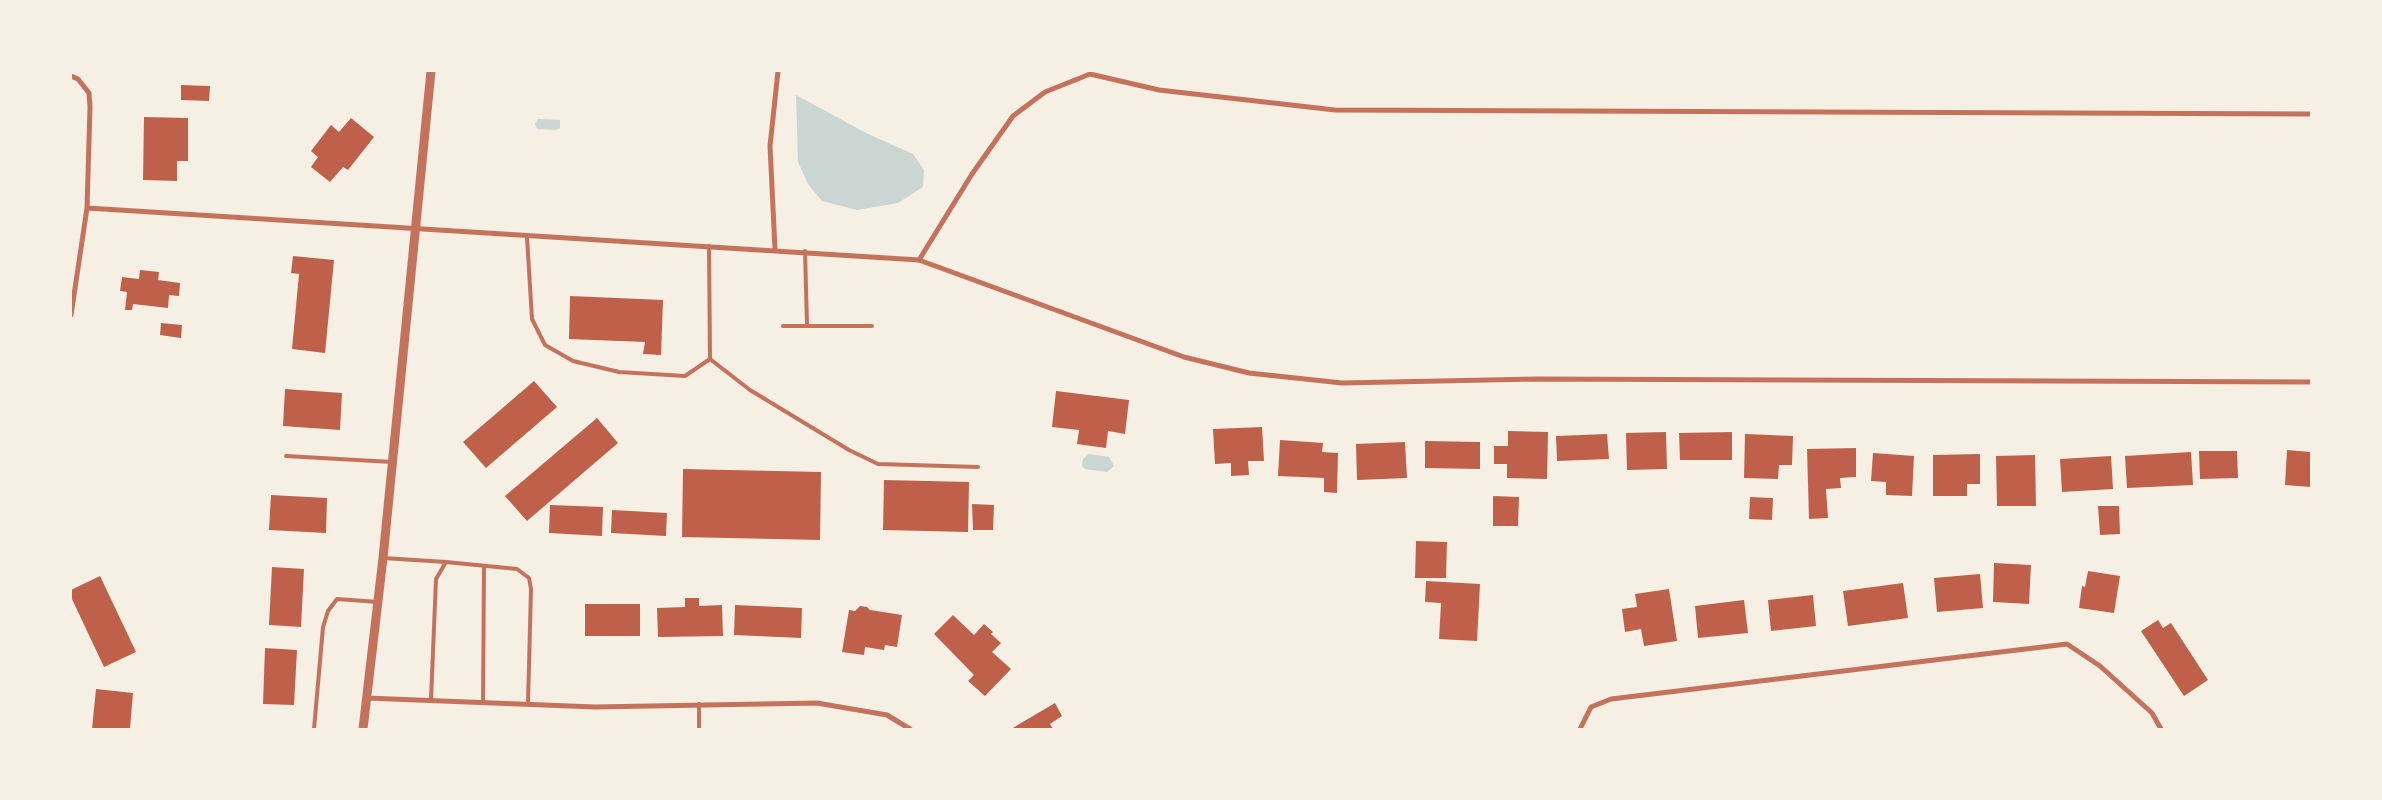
<!DOCTYPE html>
<html>
<head>
<meta charset="utf-8">
<style>
  body { margin:0 }
  #map { position:relative; width:2382px; height:800px; overflow:hidden; background:#f6efe4; font-family:"Fira Sans Condensed",sans-serif }
  canvas { display:block }
  .frame { position:absolute; inset:0; border:72px solid #f6efe4; pointer-events:none }
</style>
</head>
<body>
<div id="map">
<canvas width="2382" height="800"></canvas>
<div class="frame"></div>
</div>
<script>
const ctx = document.querySelector('canvas').getContext('2d');
ctx.lineJoin = 'round';
function fillPath(path, color) {
  ctx.fillStyle = color;
  ctx.fill(path, 'evenodd');
}
function poly(rows) {
  const path = new Path2D();
  for (const r of rows) {
    path.moveTo(r[0], r[1]);
    for (let i = 2; i < r.length; i += 2) path.lineTo(r[i], r[i + 1]);
  }
  return path;
}
function trace(path, color, width, dash) {
  ctx.strokeStyle = color;
  ctx.lineWidth = width;
  ctx.lineCap = dash ? 'butt' : 'round';
  ctx.setLineDash(dash || []);
  ctx.stroke(path);
}
fillPath(poly([
  [796,95,868,134,913,154,924,170,923,187,898,203,857,210,822,201,808,184,798,162],
  [538,119,560,120,560,128,556,130,537,129,535,124],
  [1089,454,1109,457,1114,466,1107,472,1085,469,1082,466,1083,459]
]), '#c9d6d2');
fillPath(poly([
  [181,85,210,86,209,101,181,100],
  [144,117,188,118,188,161,177,161,177,181,143,180],
  [351,118,374,137,348,170,343,167,330,182,311,167,318,157,311,151,331,125,339,132],
  [293,256,334,260,325,353,292,349,299,274,291,273],
  [140,270,159,272,158,280,180,283,179,296,169,295,168,308,133,304,132,310,125,310,127,292,120,291,122,277,139,279],
  [570,296,663,300,661,355,643,354,645,342,569,339],
  [161,323,182,325,181,338,160,335],
  [534,381,557,407,486,468,463,442],
  [285,389,342,393,340,430,283,426],
  [1056,391,1129,400,1125,434,1108,431,1106,448,1077,444,1079,430,1052,427],
  [597,418,618,443,527,521,505,496],
  [1262,427,1264,461,1248,461,1249,475,1231,476,1231,463,1215,464,1213,429],
  [1508,431,1548,432,1547,479,1507,478,1507,464,1494,464,1494,446,1508,446],
  [1666,432,1667,469,1627,470,1626,433],
  [1732,432,1732,460,1680,460,1679,433],
  [1607,434,1609,459,1557,461,1556,436],
  [1745,434,1793,436,1792,465,1779,465,1778,479,1744,478],
  [1280,440,1323,443,1322,452,1338,453,1337,493,1324,492,1324,478,1278,476],
  [1425,441,1480,442,1480,469,1425,468],
  [1405,442,1407,478,1357,480,1356,444],
  [1856,448,1856,477,1840,478,1841,488,1826,489,1828,518,1809,519,1807,449],
  [2287,450,2311,452,2311,487,2285,485],
  [2199,451,2237,451,2238,478,2200,479],
  [2191,452,2193,485,2127,488,2125,456],
  [1873,453,1914,456,1912,496,1886,495,1886,482,1871,481],
  [1980,454,1980,484,1967,484,1967,496,1933,496,1933,455],
  [2035,455,2036,506,1997,506,1996,456],
  [2111,456,2113,489,2062,492,2060,459],
  [683,469,821,472,820,540,682,537],
  [884,480,969,482,968,532,883,530],
  [271,495,327,498,326,533,269,530],
  [1493,496,1519,497,1518,526,1493,526],
  [1750,497,1773,498,1772,520,1749,519],
  [972,504,994,505,993,530,973,530],
  [550,505,603,507,602,536,549,533],
  [2098,506,2119,506,2120,534,2100,535],
  [612,510,667,513,666,536,611,533],
  [1416,541,1447,542,1446,578,1415,578],
  [1994,563,2031,565,2029,604,1993,602],
  [272,567,304,569,301,627,269,625],
  [2088,571,2120,576,2114,613,2079,608,2082,586,2085,587],
  [1980,574,1983,608,1937,612,1934,578],
  [100,576,136,652,104,667,71,597,71,590],
  [1426,581,1480,584,1477,641,1439,639,1441,603,1425,602],
  [1903,583,1908,618,1848,626,1843,591],
  [1669,589,1677,641,1644,646,1641,629,1625,632,1622,609,1637,607,1635,594],
  [1813,595,1816,626,1771,631,1768,600],
  [685,598,699,598,699,606,722,605,723,636,658,637,657,608,685,607],
  [1744,600,1748,633,1698,638,1695,606],
  [585,604,640,604,640,636,585,636],
  [735,605,802,608,801,638,734,635],
  [860,606,867,607,870,610,902,615,897,647,885,645,884,650,865,647,864,655,842,652,849,610,855,611],
  [953,615,974,635,984,624,993,632,991,634,1001,643,992,652,1011,669,985,696,968,681,974,675,934,634],
  [2158,620,2163,628,2171,623,2208,680,2184,696,2141,631],
  [265,648,297,650,294,705,263,704],
  [96,689,133,693,130,729,92,729],
  [1055,703,1062,716,1050,724,1053,729,1011,729]
]), '#bf614a');
trace(poly([
  [527,237,532,319,545,345,573,361,619,372,685,376,710,359,709,246],
  [805,251,807,325],
  [783,326,872,326],
  [710,359,750,390,849,450,878,464,978,467],
  [286,456,392,462],
  [383,558,446,562],
  [431,700,436,579,446,562,517,569,529,578,531,589,528,704],
  [483,702,484,566],
  [699,704,699,729],
  [314,729,323,627,328,611,337,599,378,602]
]), '#c5725c', 4);
trace(poly([
  [71,76,78,79,89,93,90,107,87,208,71,315],
  [87,208,919,260,1184,357,1249,373,1342,383,1536,379,2311,382],
  [775,249,770,146,778,71],
  [919,260,972,174,1013,116,1045,92,1090,74,1159,90,1335,110,2311,114],
  [366,698,595,707,817,703,887,715,910,729],
  [1580,729,1591,707,1611,699,2067,644,2100,666,2152,713,2161,729]
]), '#c5725c', 5);
trace(poly([
  [363,729,383,558,431,71]
]), '#c5725c', 9);
</script>
</body>
</html>
